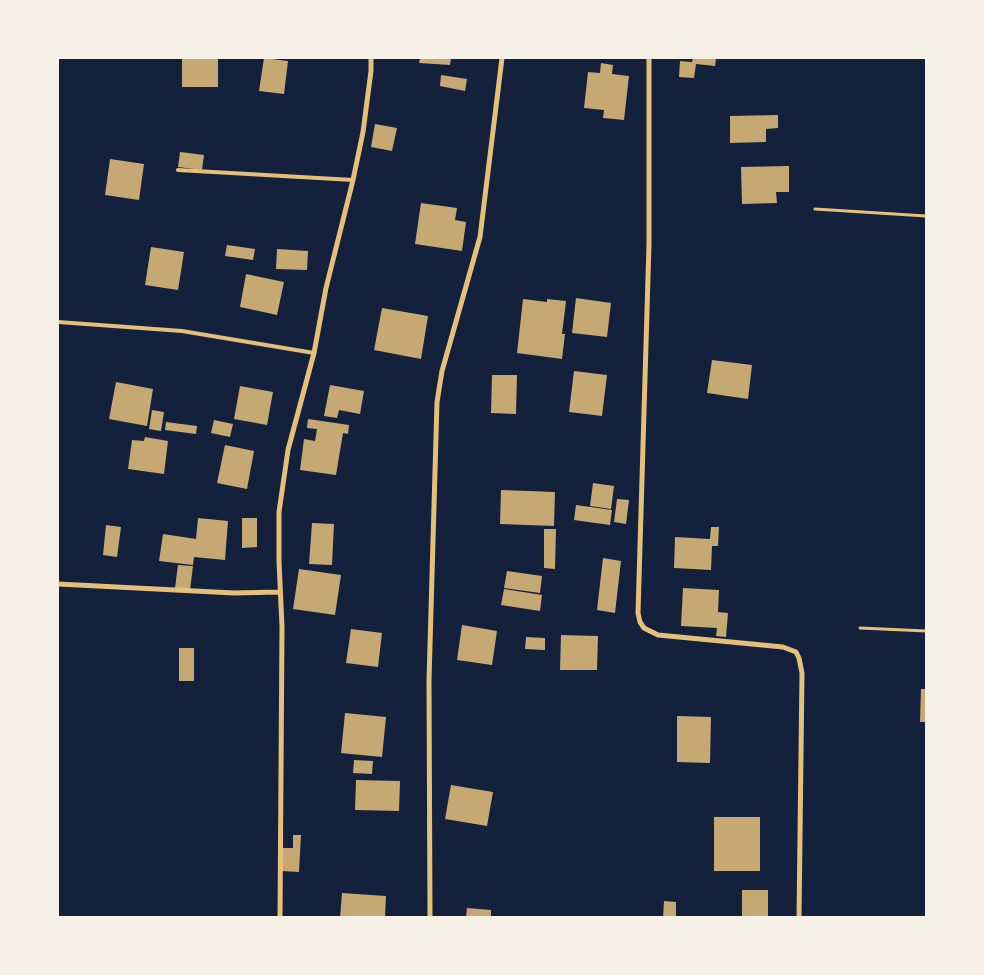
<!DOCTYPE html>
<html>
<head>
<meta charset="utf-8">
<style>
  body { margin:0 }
  #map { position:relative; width:984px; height:975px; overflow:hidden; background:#14213d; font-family:"Archivo Narrow",sans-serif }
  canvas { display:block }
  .frame { position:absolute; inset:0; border:59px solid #f6f1e7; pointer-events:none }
</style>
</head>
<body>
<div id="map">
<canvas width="984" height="975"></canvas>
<div class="frame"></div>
</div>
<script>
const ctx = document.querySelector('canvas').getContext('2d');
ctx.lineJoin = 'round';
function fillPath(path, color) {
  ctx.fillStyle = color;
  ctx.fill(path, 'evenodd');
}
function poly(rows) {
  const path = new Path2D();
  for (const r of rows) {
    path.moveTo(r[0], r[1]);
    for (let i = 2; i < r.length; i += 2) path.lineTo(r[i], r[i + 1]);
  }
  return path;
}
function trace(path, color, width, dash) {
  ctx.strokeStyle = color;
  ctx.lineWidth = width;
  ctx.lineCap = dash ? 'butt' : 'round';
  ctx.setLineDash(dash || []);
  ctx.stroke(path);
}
fillPath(poly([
  [182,58,218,58,218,87,182,87],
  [264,58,288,61,284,94,259,91],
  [420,58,451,58,450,65,419,63],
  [693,58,716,58,715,66,696,64,694,78,679,77,680,61,692,62],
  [601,63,613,65,612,74,629,76,624,120,603,118,604,110,584,108,588,72,600,73],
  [441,75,467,79,465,91,440,86],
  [778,115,778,128,766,129,766,142,730,143,730,116],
  [375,124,397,128,392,151,371,147],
  [180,152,204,155,202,170,178,167],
  [110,159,144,164,139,200,105,195],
  [789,166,789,192,776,192,777,203,742,204,741,167],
  [421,203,457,208,455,220,466,222,462,251,415,244],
  [227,245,255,249,253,260,225,256],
  [151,247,184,252,178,290,145,285],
  [277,249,308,251,307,270,276,269],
  [246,274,284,282,277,315,240,307],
  [576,298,611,303,607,337,572,333],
  [523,299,547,302,547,299,566,301,562,334,565,334,562,359,517,353],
  [382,308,428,316,421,359,374,350],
  [712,360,752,365,748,399,707,393],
  [574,371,607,375,602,416,569,412],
  [492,375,517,375,516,414,491,413],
  [116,382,153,389,147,426,109,419],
  [330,385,364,391,360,414,339,410,337,418,324,416],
  [240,386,273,392,267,425,234,419],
  [152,410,164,412,161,431,149,429],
  [308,419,349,425,348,434,343,433,336,475,300,470,304,439,315,441,317,429,307,428],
  [214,420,233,424,230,437,211,433],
  [166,422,197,426,196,434,165,430],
  [145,437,168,441,164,474,128,469,132,440,144,441],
  [225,445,254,451,247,489,217,483],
  [593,483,614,486,611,509,590,506],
  [501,490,555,492,554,526,500,524],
  [617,499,629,500,626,524,614,522],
  [576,505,612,510,610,525,574,520],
  [198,518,228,521,225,560,194,557,193,565,159,561,163,534,196,539],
  [242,518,257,518,257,547,242,548],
  [312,523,334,524,332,565,309,564],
  [106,525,121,527,117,557,103,555],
  [711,527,719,527,718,546,712,546,711,570,674,568,675,537,710,539],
  [544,529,556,529,555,569,544,568],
  [603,558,621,561,615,613,597,610],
  [178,565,193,566,190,590,175,588],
  [299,569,341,575,335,615,293,609],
  [507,571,542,576,540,593,504,588],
  [683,588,719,590,718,612,728,613,726,637,716,636,717,628,681,626],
  [504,589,542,595,540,611,501,605],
  [462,625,497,631,492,665,457,660],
  [351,629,382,633,378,667,346,663],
  [561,635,598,636,597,670,560,670],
  [526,637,545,638,545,650,525,649],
  [179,648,194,648,194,681,179,681],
  [921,689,926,689,926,722,920,722],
  [345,713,386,717,382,757,341,753],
  [677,716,711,717,710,763,677,762],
  [354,760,373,761,372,774,353,773],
  [356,780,400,781,399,811,355,810],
  [451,785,493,792,487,826,445,819],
  [714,817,760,817,760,871,714,871],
  [293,835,301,835,299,872,281,871,282,848,293,848],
  [742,890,768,890,768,918,742,918],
  [342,893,386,896,385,918,340,918],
  [664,901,676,902,676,918,663,918],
  [467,908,491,910,491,918,466,918]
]), '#c6a872');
trace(poly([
  [815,209,926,216],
  [860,628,926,631]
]), '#e5c07b', 3);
trace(poly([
  [178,170,353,180],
  [58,322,182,331,314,353]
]), '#e5c07b', 4);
trace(poly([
  [649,58,649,244,638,613,640,622,644,628,658,635,783,647,796,652,799,658,802,673,799,918],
  [58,584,234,593,280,592],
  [280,918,282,627,279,561,279,512,288,450,314,353,326,288,353,180,363,132,371,71,371,58],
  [430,918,429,680,437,402,442,371,480,237,502,58]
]), '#e5c07b', 5);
</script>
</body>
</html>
